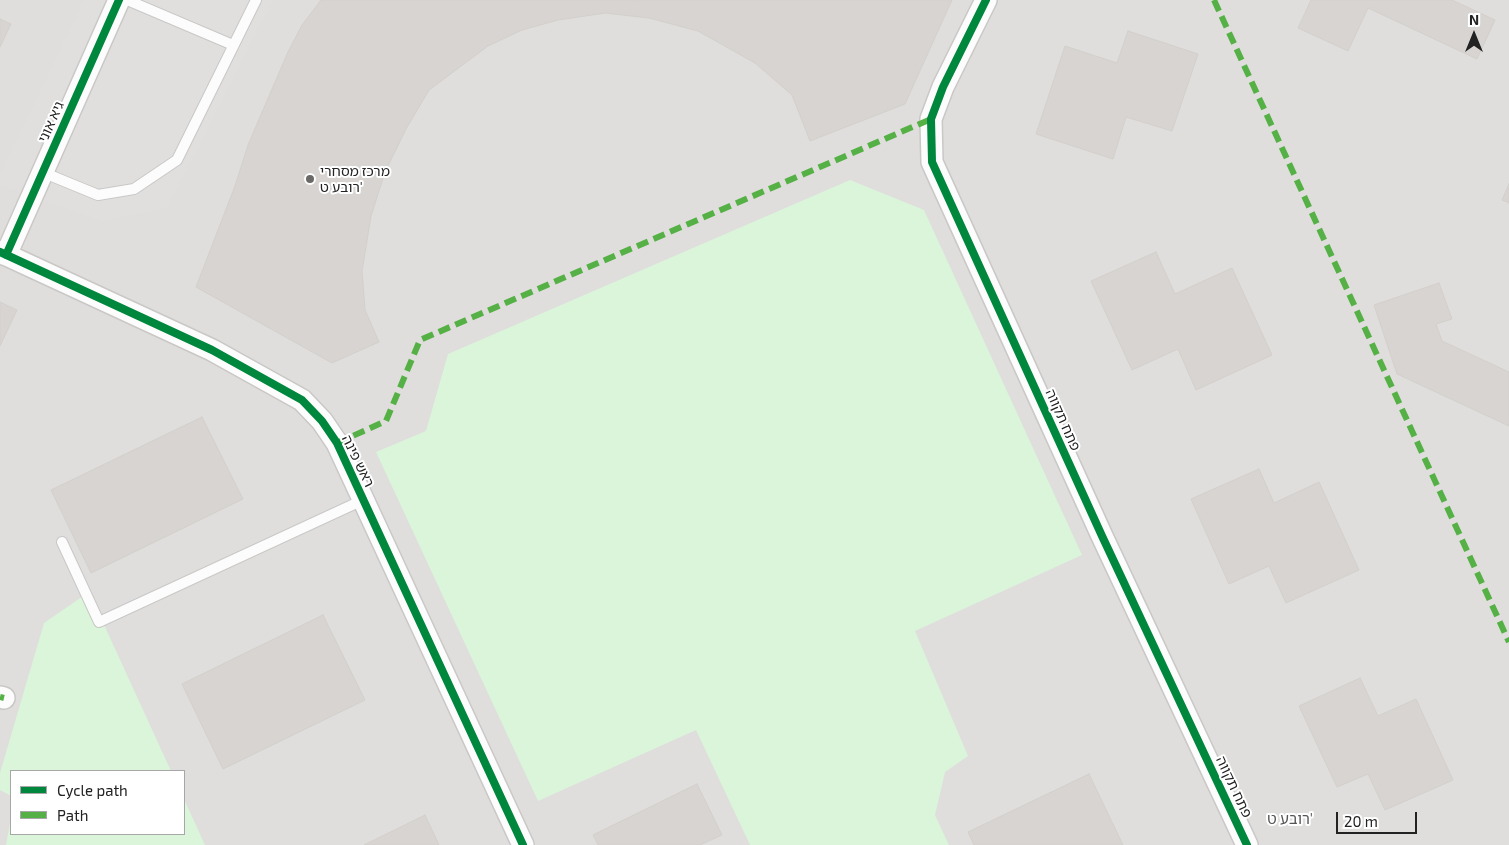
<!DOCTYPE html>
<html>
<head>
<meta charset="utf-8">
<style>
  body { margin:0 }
  #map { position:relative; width:1509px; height:845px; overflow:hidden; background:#f0eeeb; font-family:"Exo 2",sans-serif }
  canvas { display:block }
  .legend { position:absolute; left:10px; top:770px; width:175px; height:65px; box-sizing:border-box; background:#fff; border:1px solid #a7a7a7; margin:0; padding:6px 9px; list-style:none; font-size:15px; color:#222 }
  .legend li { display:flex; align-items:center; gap:10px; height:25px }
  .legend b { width:25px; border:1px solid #a7a7a7 }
  .north { position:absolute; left:1449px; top:10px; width:50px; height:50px; -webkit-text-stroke:4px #fff; paint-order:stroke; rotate:0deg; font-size:14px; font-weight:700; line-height:20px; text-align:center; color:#222 }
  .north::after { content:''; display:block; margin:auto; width:18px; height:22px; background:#222; clip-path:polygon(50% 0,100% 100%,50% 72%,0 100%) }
  .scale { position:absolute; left:1336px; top:812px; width:81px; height:22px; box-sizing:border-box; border:2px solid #222; border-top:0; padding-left:6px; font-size:15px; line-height:18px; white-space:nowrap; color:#222; -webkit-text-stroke:4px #fff; paint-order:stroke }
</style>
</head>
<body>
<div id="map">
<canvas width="1509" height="845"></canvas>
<ul class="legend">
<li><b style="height:6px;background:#00873e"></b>Cycle path</li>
<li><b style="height:6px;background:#55b145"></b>Path</li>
</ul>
<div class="north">N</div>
<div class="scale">20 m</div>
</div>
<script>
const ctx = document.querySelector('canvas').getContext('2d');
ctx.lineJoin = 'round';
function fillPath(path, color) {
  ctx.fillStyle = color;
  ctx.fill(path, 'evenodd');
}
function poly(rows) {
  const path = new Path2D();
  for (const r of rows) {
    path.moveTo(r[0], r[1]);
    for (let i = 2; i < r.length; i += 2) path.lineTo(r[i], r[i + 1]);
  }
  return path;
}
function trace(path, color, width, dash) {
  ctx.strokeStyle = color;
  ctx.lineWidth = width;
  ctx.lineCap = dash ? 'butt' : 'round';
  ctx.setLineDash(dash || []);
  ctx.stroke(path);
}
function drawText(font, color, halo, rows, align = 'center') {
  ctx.font = font + ' "Exo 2","Noto Sans Hebrew",sans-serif';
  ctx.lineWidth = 4;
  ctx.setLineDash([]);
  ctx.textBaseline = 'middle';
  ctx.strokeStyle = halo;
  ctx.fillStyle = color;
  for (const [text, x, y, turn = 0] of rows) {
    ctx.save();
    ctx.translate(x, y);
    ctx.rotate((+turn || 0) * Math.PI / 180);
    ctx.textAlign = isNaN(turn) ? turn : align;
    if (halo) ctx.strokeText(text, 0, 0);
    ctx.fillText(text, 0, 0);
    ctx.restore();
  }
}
fillPath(poly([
  [0,0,1509,0,1509,845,0,845],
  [11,771,184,771,184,834,11,834]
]), '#dfdedc');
fillPath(poly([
  [850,180,924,210,1082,555,915,631,968,756,945,772,935,815,949,845,750,845,696,730,538,801,376,452,426,431,448,354],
  [89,592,171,771,11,771,11,796,0,790,0,773,44,623],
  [184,799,205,845,6,845,11,818,11,834,184,834]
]), '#daf5da');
fillPath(poly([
  [84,0,273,0,168,207,102,221,0,185,0,174]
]), '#e0dfde');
const building = poly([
  [321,0,952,0,905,104,810,141,792,95,755,63,698,31,649,18,605,13,558,20,522,30,488,46,429,90,406,129,385,172,371,216,362,271,365,310,379,342,332,363,196,287,235,186,248,145,288,52,302,25,321,0],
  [1311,0,1452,0,1495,20,1477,59,1368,8,1348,51,1298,28,1311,0],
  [0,19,11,24,0,47,0,19],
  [1128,31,1198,54,1172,131,1126,117,1113,159,1036,134,1065,46,1117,63,1128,31],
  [1509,184,1509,203,1502,200,1509,184],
  [1156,252,1175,294,1232,268,1272,355,1196,390,1178,349,1132,370,1091,281,1156,252],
  [1439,283,1452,319,1436,324,1442,341,1509,372,1509,426,1397,374,1374,305,1439,283],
  [0,302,17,310,0,346,0,302],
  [202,417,243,499,91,573,51,490,202,417],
  [1259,469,1274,503,1319,482,1359,570,1286,603,1269,566,1229,584,1191,499,1259,469],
  [323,615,365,700,223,769,182,684,323,615],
  [1360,678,1378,716,1416,699,1453,780,1385,810,1368,774,1337,787,1299,706,1360,678],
  [1089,774,1123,845,974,845,968,832,1089,774],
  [697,784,722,835,700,845,598,845,593,835,697,784],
  [425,815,439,845,364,845,425,815]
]);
fillPath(building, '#d7d4d2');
trace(building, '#d3d0cc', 1);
const service = poly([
  [127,0,233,45],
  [42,172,98,195,134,189,177,160,256,0],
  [62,542,99,622,363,500]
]);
const minor = poly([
  [986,0,943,87,931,119,932,162,1102,536,1247,845],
  [0,252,212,350,302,400,322,421,337,443,523,845],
  [6,255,119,0],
  [0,697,4,698]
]);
trace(service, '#c9c8c7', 12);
trace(minor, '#c9c8c7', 24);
trace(service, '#fdfcfc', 10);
trace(minor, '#fdfcfc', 21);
trace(poly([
  [1214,0,1509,642],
  [337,443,386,421,420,340,931,119],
  [0,697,4,698]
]), '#55b145', 6, [12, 6]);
trace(poly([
  [986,0,943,87,931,119,932,162,1102,536,1247,845],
  [0,252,212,350,302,400,322,421,337,443,523,845],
  [6,255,119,0]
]), '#00873e', 8);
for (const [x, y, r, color] of [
  [310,179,5,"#6a6968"]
]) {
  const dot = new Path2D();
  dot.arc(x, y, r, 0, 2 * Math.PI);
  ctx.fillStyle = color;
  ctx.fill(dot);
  trace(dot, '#fff', 2);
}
drawText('14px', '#222', '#fff', [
  ["גיא אוני",51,122,-66],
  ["פתח תקווה",1063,420,66],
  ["ראש פינה",358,461,64],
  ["פתח תקווה",1234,787,65]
]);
drawText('14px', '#222', '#fff', [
  ["מרכז מסחרי",320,171],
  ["רובע ט'",320,187]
], 'left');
drawText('15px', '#555', '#fff', [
  ["רובע ט'",1290,819]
]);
</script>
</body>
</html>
